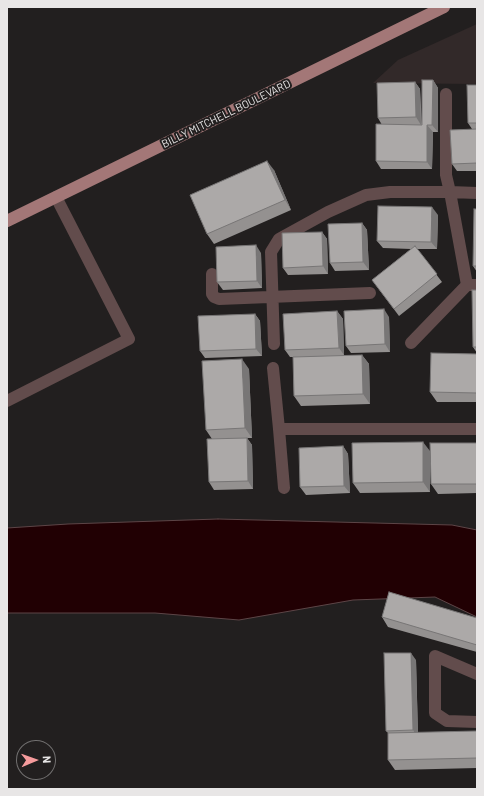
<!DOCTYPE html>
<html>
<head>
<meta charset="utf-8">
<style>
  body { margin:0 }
  #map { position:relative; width:484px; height:796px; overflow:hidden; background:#221f1f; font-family:Barlow,sans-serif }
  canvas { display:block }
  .frame { position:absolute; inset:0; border:8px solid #e8e6e6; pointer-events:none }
  .north { position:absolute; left:16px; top:740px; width:40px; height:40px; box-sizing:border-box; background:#221f1f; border:1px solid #716f6f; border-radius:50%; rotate:88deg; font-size:11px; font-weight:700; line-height:16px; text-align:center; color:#e8e6e6 }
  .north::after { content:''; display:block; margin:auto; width:14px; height:18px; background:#f59b9c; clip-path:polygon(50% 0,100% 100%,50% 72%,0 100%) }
</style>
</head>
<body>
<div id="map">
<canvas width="484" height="796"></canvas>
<div class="frame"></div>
<div class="north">N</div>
</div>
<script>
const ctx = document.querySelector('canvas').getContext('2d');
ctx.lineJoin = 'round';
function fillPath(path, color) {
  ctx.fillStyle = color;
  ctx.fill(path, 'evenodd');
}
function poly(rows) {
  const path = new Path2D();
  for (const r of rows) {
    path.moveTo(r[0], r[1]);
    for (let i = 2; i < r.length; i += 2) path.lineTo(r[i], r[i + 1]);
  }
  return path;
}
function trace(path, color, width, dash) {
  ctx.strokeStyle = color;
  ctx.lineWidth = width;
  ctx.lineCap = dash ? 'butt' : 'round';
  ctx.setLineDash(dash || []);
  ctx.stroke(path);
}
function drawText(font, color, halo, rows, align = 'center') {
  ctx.font = font + ' Barlow,sans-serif';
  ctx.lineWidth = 4;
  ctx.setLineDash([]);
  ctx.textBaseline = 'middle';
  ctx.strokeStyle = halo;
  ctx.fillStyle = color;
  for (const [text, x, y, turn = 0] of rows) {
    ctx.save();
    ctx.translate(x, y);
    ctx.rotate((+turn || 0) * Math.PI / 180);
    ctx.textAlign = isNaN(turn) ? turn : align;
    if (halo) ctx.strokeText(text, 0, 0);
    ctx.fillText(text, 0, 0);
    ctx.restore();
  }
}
fillPath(poly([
  [477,24,477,84,373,83,398,60]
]), '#322929');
const water = poly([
  [218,519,452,525,477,530,477,617,435,597,353,600,239,620,155,613,7,613,7,528,68,524,218,519]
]);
fillPath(water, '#210003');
trace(water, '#5d4547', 1);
trace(poly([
  [212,274,212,294,214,297,219,299,370,293],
  [467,285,450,192,477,193],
  [411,343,467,285,477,285],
  [274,344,271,252,279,239,328,212,366,195,390,192,450,192,446,175,446,94],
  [273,368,279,429,477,429],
  [7,401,129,339,56,197],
  [279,429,284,488],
  [477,674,435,656,435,713,447,721,477,722]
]), '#624c4c', 12);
trace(poly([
  [7,221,444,7]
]), '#a37777', 12);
fillPath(poly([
  [433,80,438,88,438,132,433,132,432,169,381,169,376,161,382,125,378,118,415,82,420,89,422,125],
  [477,85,477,171,457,171,452,164,472,129,468,123],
  [274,170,291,210,214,244,207,234],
  [477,209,477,272,473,266],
  [438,215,437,249,417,249,442,282,399,316,372,280,411,249,383,248,377,241],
  [362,223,367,230,369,270,335,271,330,263],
  [322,232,327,239,328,274,288,275,283,268],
  [261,253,262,288,223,290,217,282],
  [477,290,477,353,473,347],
  [337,311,343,319,344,355,362,355,369,364,370,404,301,406,294,396,293,357,290,357,285,350],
  [255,314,260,321,262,356,205,358,200,351],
  [389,317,390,352,351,353,346,346],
  [477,354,477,402,437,402,430,392],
  [249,369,252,438,247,438,252,445,253,489,214,490,209,482,212,439,206,430],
  [477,443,477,493,438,494,431,484],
  [343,446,348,454,350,493,306,495,300,487],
  [430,451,430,492,360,493,353,483],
  [382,617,477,618,477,652,388,627],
  [416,660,418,733,477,731,477,768,395,770,388,760,388,733,386,731]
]), '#949190');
fillPath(poly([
  [433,80,438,88,438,132,432,125],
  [415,82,420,89,421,125,416,117],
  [427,125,433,132,432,169,427,162],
  [267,161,274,170,291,210,285,200],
  [432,207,438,215,437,249,431,242],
  [362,223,367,230,369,270,363,262],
  [322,232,327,239,328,274,323,266],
  [256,245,261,253,262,288,257,281],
  [384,309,389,317,390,352,385,344],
  [337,311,343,319,344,355,339,348],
  [255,314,260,321,262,356,256,349],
  [362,355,369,364,370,404,363,394],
  [242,359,249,369,252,438,245,428],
  [247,438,252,445,253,489,248,481],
  [423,442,430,451,430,492,423,482],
  [343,446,348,454,350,493,344,486],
  [411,653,416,660,418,738,413,730]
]), '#787676');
const building = poly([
  [422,80,433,80,432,125,427,125,427,162,376,161,376,124,422,125,422,80],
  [415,82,416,117,378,118,377,83,415,82],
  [467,85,477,85,477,123,468,123,467,85],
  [477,129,477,163,452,164,450,130,477,129],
  [267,161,285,200,207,234,190,195,267,161],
  [378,206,432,207,431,242,377,241,378,206],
  [474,209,477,209,477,266,473,266,474,209],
  [362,223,363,262,330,263,328,224,362,223],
  [322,232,323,266,283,268,282,233,322,232],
  [256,245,257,281,217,282,216,247,256,245],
  [415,246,437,274,394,309,372,280,415,246],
  [472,290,477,290,477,347,473,347,472,290],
  [384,309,385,344,346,346,344,311,384,309],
  [337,311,339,348,285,350,283,314,337,311],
  [255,314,256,349,200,351,198,316,255,314],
  [431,353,477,354,477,393,430,392,431,353],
  [362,355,363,394,294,396,293,357,362,355],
  [242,359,245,428,206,430,202,361,242,359],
  [247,438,248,481,209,482,207,439,247,438],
  [423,442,423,482,353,483,352,443,423,442],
  [430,443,477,443,477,484,431,484,430,443],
  [343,446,344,486,300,487,299,448,343,446],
  [389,592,477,618,477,645,382,617,389,592],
  [384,653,411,653,413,730,386,731,384,653],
  [477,731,477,758,388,760,388,733,477,731]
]);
fillPath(building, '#aca9a8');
trace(building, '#787676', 1);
drawText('11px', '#e8e6e6', '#221f1f', [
  ["BILLY MITCHELL BOULEVARD",226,114,-26]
]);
</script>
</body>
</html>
